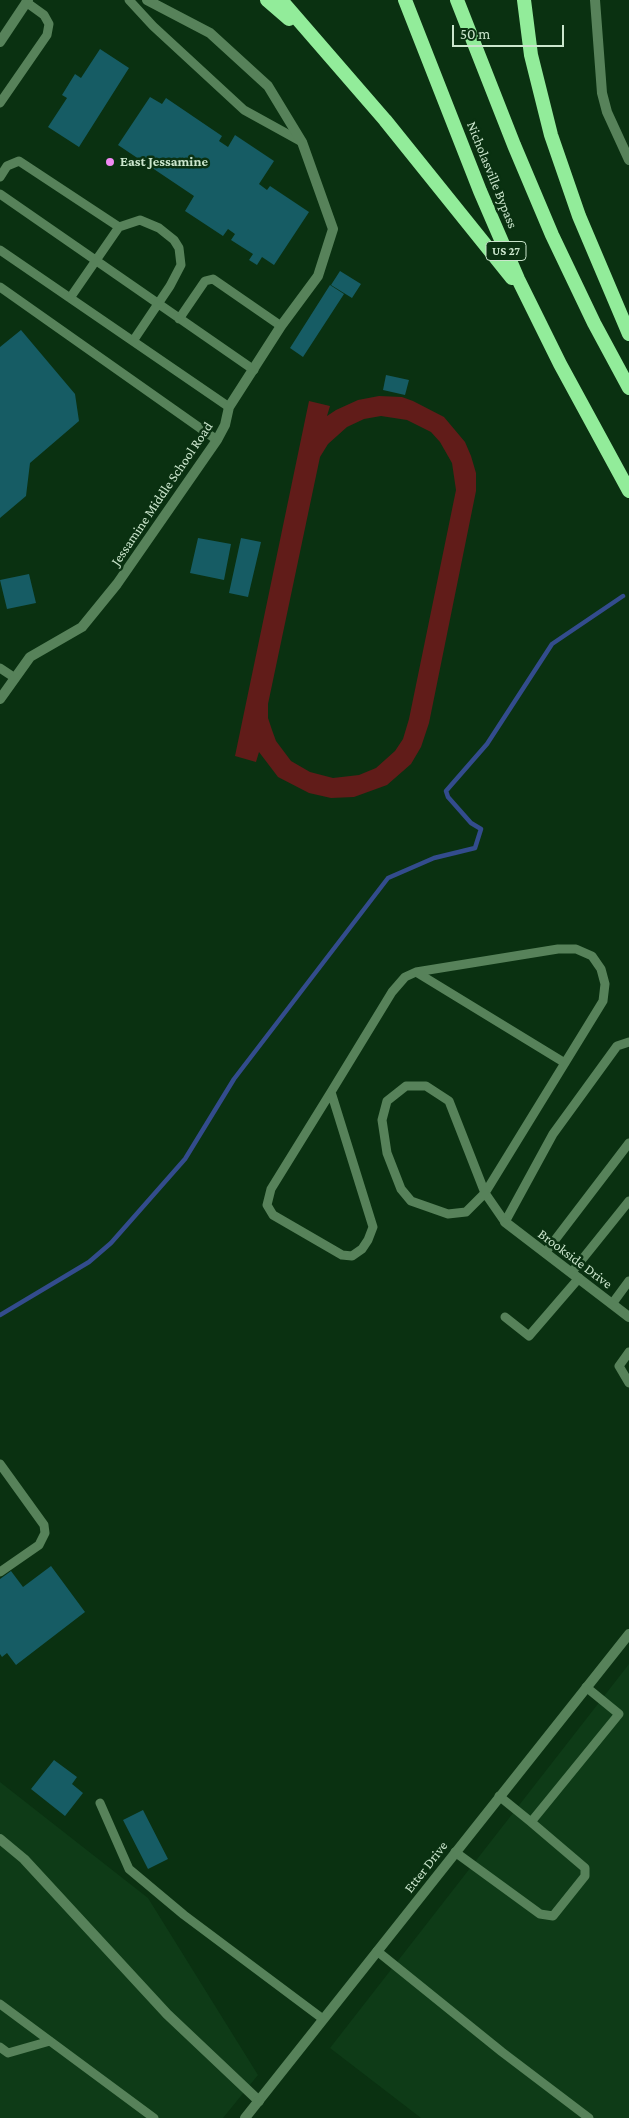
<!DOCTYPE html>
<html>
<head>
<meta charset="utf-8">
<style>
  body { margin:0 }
  #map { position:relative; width:629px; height:2118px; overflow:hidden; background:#0a3111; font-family:"Crimson Pro",serif }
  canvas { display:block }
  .scale { position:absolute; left:452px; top:25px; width:112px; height:22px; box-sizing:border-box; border:2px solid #cbe6cd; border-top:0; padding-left:6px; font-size:15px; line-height:18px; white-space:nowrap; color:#cbe6cd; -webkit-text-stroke:4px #0a3111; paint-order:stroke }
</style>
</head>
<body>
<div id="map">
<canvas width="629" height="2118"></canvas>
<div class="scale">50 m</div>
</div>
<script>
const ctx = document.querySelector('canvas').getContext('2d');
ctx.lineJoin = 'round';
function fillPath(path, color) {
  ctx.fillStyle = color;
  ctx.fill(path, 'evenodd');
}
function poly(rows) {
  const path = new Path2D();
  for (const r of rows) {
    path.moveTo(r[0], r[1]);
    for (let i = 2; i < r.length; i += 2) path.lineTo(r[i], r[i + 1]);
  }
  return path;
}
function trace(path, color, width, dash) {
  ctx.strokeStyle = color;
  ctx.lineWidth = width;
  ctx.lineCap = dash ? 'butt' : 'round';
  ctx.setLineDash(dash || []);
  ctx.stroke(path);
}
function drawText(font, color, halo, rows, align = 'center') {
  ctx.font = font + ' "Crimson Pro",serif';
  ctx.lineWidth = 5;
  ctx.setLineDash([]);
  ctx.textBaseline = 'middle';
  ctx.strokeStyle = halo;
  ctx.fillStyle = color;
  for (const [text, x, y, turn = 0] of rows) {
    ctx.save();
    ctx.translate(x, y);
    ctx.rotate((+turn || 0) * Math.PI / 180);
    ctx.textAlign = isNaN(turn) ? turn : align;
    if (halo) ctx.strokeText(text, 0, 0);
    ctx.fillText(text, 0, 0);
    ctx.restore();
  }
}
fillPath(poly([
  [629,1664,629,2118,421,2118,330,2048],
  [0,1782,148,1898,258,2075,223,2118,0,2118]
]), '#0e3b17');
fillPath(poly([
  [379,396,402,397,413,401,444,417,465,442,471,456,476,473,476,491,429,723,421,747,411,764,387,785,354,797,331,798,309,793,278,777,259,752,256,762,235,756,309,401,330,406,327,416,336,410,358,400],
  [381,416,407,420,431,432,440,442,452,463,456,490,409,719,403,739,395,751,376,768,359,775,333,778,310,772,291,761,276,741,272,730,268,718,268,704,320,457,328,444,347,427,364,419]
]), '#611c19');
trace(poly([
  [0,1315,89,1262,111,1243,185,1159,234,1079,388,878,434,858,475,848,481,829,471,823,448,797,446,791,487,744,552,644,623,596]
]), '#334c8d', 4.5);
fillPath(poly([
  [100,49,129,68,79,147,48,127,67,98,62,95,75,74,81,78],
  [150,97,162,104,166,98,222,136,219,141,228,147,235,135,274,161,259,184,267,190,270,186,309,212,274,265,262,257,257,265,249,260,253,254,231,240,235,234,228,229,223,236,185,211,194,196,118,145],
  [340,271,361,284,352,298,331,285],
  [330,285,344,294,303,357,290,348],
  [21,330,75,394,79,421,30,463,26,496,0,518,0,347],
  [386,375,409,380,405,395,383,390],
  [198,538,231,544,224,580,190,573],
  [241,538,261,542,248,597,229,593],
  [29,574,36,603,7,609,0,580],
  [51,1566,85,1612,16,1665,7,1653,2,1657,0,1654,0,1579,11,1571,23,1587],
  [54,1760,77,1777,72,1784,83,1793,65,1816,31,1789],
  [143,1810,168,1859,148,1869,123,1820]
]), '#165c64');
trace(poly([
  [129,0,153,26,244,110,302,142],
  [0,103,47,35,49,24,44,15,26,2],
  [0,177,7,166,19,161,119,227],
  [0,194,254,370],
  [0,250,229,407],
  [0,287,217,440],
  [70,298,119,227,140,220,159,228,174,240,179,248,181,265,170,286,133,341],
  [179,319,205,281,213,279,281,326],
  [0,668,15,678],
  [416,972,565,1063],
  [331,1092,373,1227,368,1240,362,1249,352,1256,342,1255,273,1215,267,1205,271,1189,331,1092,392,992,405,977,416,972,558,949,576,949,592,956,601,969,605,984,603,1001,485,1193,466,1212,448,1214,411,1201,401,1189,387,1153,382,1120,387,1101,406,1086,426,1086,449,1101,485,1193,505,1222,553,1134,617,1046,629,1042],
  [545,1253,629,1143],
  [572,1272,629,1201],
  [612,1304,629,1281],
  [505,1317,529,1336,579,1278],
  [629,1352,619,1366,629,1383],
  [0,1464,44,1525,45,1533,39,1545,0,1572],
  [499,1796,531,1822,619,1714,586,1687],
  [100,1803,129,1869,184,1915,323,2019],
  [455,1852,540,1914,553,1916,585,1876,585,1868,531,1822],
  [377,1951,502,2052,589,2118],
  [0,2004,154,2118],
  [0,2047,8,2053,50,2041]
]), '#57825a', 9);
trace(poly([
  [595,0,602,93,607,112,629,160],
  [0,42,28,0],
  [0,699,30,657,82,627,117,584,217,440,225,425,229,407,281,326,318,276,333,229,302,142,268,86,210,33,147,0],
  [505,1222,629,1317],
  [0,1839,24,1859,167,2014,259,2101]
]), '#57825a', 10);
trace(poly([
  [245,2118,629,1634]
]), '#57825a', 10);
trace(poly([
  [267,0,289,19],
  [281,0,385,120,512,278],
  [405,0,480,191,518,279,560,364,629,491],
  [457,0,514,145,552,235,594,323,629,388],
  [524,0,531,55,551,135,579,216,629,334]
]), '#92ec9a', 14);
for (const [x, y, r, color] of [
  [110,162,5,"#f18af4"]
]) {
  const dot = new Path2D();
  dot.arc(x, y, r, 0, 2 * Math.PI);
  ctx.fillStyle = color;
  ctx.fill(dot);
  trace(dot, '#0a3111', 2);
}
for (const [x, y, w] of [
  [506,251,40]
]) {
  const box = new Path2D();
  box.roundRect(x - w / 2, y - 9.5, w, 19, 4);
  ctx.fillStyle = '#0a3111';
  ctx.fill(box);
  trace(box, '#cbe6cd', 1);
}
drawText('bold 12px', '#cbe6cd', null, [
  ["US 27",506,251]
]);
drawText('bold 14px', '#cbe6cd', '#0a3111', [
  ["East Jessamine",120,162]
], 'left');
drawText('14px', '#cbe6cd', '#0a3111', [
  ["Nicholasville Bypass",492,175,68],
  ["Jessamine Middle School Road",162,494,-56],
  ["Brookside Drive",575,1259,37],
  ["Etter Drive",426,1867,-52]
]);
</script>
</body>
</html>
